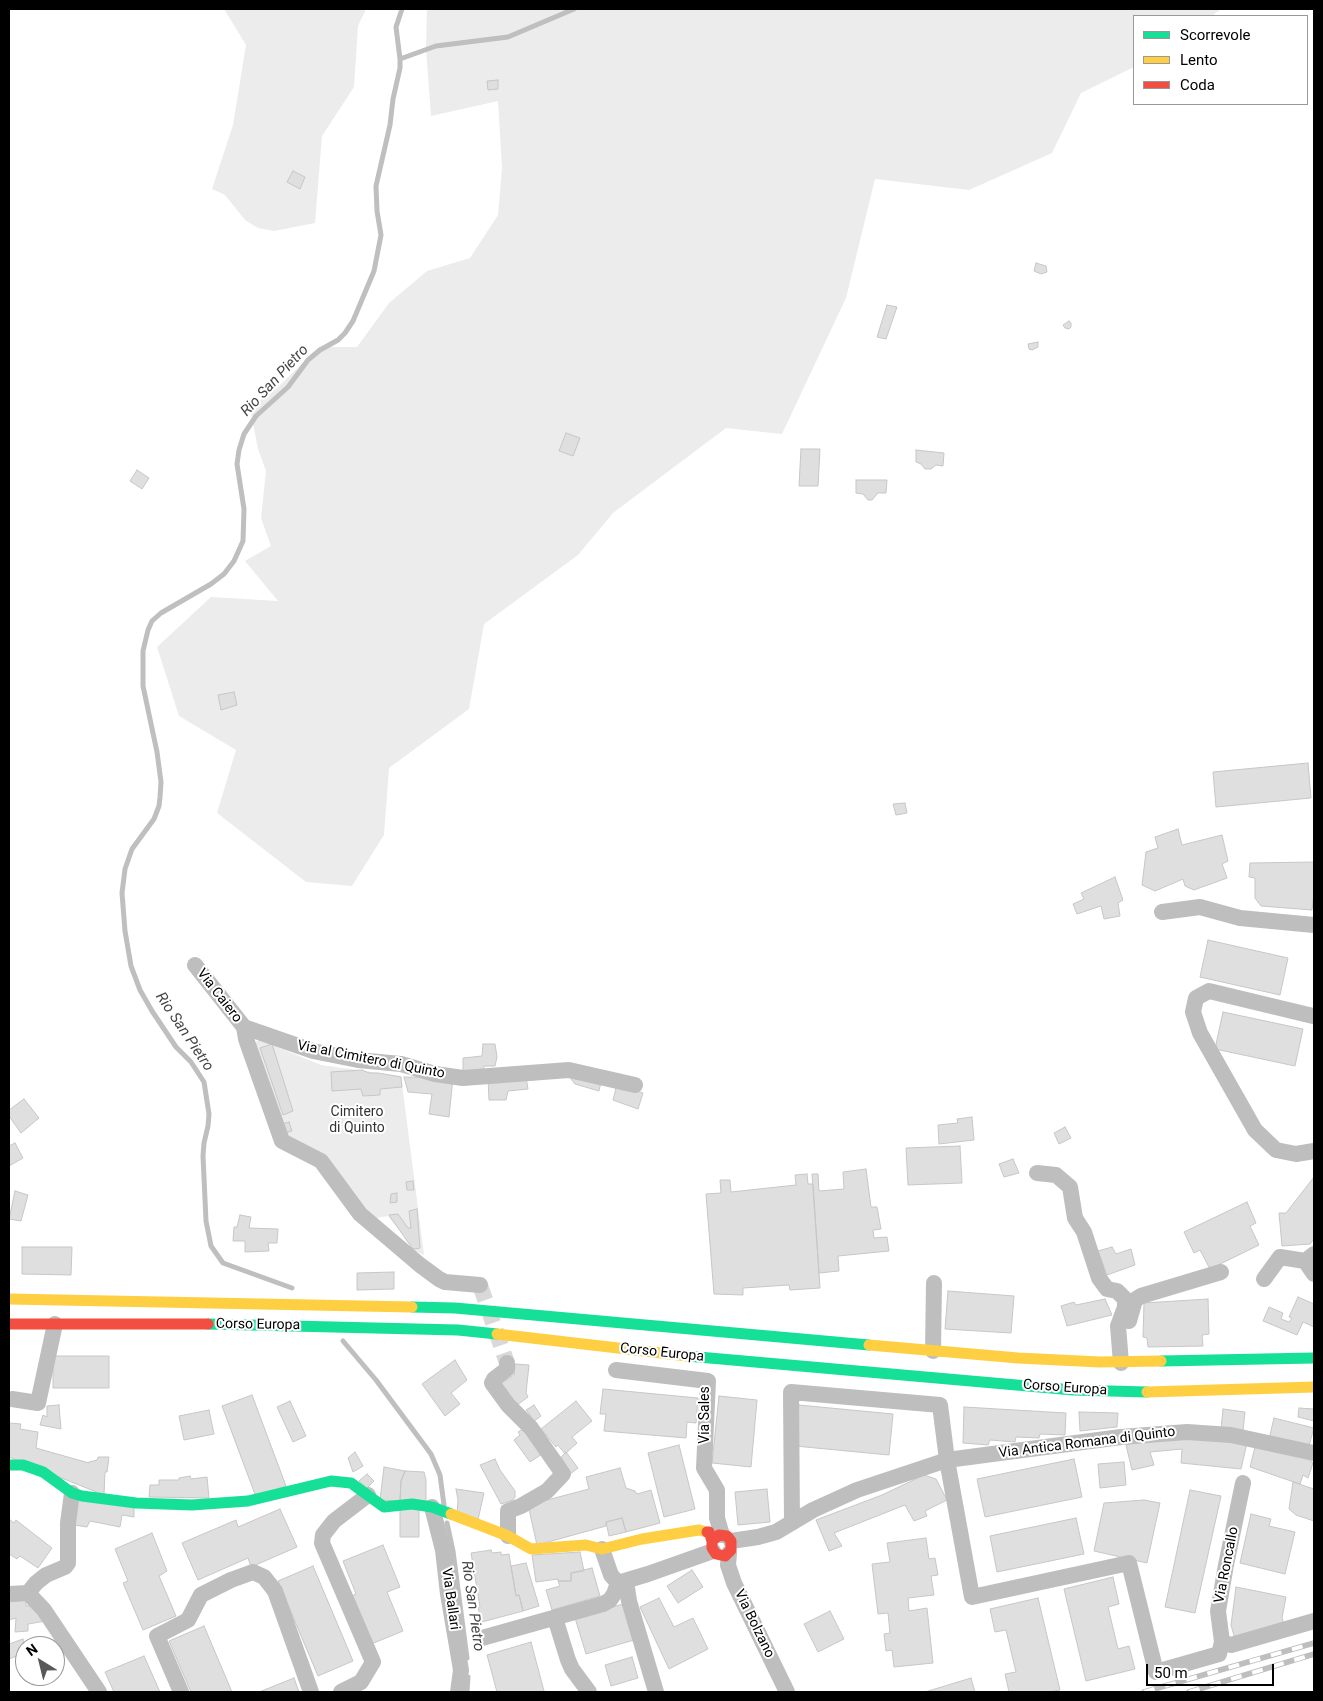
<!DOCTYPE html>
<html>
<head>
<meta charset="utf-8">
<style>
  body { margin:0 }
  #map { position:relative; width:1323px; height:1701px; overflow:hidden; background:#fff; font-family:Roboto,sans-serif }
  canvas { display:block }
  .frame { position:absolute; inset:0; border:10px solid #000; pointer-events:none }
  .legend { position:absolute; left:1133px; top:15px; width:175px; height:90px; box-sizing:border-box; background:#fff; border:1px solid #999; margin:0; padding:6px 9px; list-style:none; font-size:15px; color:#000 }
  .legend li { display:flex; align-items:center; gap:10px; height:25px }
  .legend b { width:25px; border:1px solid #999 }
  .north { position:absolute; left:15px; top:1636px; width:50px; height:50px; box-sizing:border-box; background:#fff; border:1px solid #999; border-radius:50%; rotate:324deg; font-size:14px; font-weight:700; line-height:20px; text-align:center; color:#000 }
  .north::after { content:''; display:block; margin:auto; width:18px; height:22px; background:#595959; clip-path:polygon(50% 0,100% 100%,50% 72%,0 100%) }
  .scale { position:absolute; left:1146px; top:1664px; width:128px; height:22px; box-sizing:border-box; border:2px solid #000; border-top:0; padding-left:6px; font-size:15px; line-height:18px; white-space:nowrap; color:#000; -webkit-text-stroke:4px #fff; paint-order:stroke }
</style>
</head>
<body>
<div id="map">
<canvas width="1323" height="1701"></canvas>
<div class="frame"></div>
<ul class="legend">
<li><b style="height:6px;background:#16e098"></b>Scorrevole</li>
<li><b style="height:6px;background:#ffcf43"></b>Lento</li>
<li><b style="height:6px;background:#f24e42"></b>Coda</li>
</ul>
<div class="north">N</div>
<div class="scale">50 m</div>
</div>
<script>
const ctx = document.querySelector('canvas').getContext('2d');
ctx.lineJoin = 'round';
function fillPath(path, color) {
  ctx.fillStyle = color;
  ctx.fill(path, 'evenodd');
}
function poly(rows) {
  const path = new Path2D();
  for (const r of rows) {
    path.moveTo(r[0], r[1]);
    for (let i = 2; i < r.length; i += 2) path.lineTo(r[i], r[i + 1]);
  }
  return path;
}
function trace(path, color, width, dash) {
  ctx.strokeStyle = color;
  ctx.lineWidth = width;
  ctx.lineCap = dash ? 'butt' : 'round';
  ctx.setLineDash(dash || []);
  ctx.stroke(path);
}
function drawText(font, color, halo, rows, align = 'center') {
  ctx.font = font + ' Roboto,sans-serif';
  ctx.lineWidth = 4;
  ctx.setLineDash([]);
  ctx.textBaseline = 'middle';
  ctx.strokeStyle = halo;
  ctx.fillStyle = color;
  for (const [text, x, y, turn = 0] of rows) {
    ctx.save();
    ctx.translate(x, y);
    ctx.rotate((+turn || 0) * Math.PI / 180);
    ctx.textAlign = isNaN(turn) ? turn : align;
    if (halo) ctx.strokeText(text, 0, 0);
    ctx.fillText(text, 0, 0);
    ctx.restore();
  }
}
fillPath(poly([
  [224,9,366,9,358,26,354,87,322,136,315,223,274,231,258,228,245,220,225,195,212,189,233,125,246,45],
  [427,9,1221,9,1212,16,1134,16,1134,67,1081,93,1052,153,969,190,875,179,846,298,782,434,726,428,613,513,578,555,484,624,469,709,389,768,384,835,352,886,306,882,217,813,236,750,179,716,157,647,211,597,278,601,245,561,271,546,261,518,266,471,258,449,250,408,278,387,319,347,357,347,389,303,427,271,470,258,498,215,502,168,498,101,431,116,426,49],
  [260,1040,321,1065,401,1076,424,1255,415,1251,388,1216,371,1219,287,1137,255,1042]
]), '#ececec');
trace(poly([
  [400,59,436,46,508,37,574,9],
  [292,1288,223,1263,211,1246,206,1221,203,1156,204,1143,208,1126,209,1114,204,1082,191,1062,176,1047,152,1011,140,990,131,966,125,931,122,893,125,869,132,849,154,819,159,806,160,797,161,782,157,752,143,686,143,651,148,630,152,621,161,613,211,584,224,574,234,561,243,541,244,509,237,464,239,450,244,434,256,416,288,387,308,360,320,350,338,340,345,333,353,321,374,271,381,235,377,211,376,186,390,125,393,99,400,68,400,59,396,27,402,9],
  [343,1341,376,1380,431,1454,440,1475,444,1505],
  [447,1523,453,1551,467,1658],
  [467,1692,468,1677]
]), '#bfbfbf', 5);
const building = poly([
  [498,80,498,89,488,90,487,81,498,80],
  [293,171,305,177,300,189,287,182,293,171],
  [1036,263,1046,266,1047,272,1041,274,1034,271,1036,263],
  [887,305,897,307,886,339,877,337,887,305],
  [1069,321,1071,323,1071,327,1069,329,1065,328,1063,325,1069,321],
  [1038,342,1038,347,1032,350,1029,349,1028,344,1038,342],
  [566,433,580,438,573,456,559,451,566,433],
  [801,449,820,449,818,486,799,486,801,449],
  [916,450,944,453,943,466,936,465,931,469,925,469,921,464,916,462,916,450],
  [137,470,149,478,142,489,130,481,137,470],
  [856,480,887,480,886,493,878,493,872,500,868,500,863,494,856,493,856,480],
  [234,692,237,705,221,710,218,695,234,692],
  [1308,763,1311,798,1216,807,1213,772,1308,763],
  [905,803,907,813,896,815,893,804,905,803],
  [1178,829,1182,845,1222,835,1228,861,1222,864,1227,878,1194,890,1185,886,1183,879,1155,891,1142,885,1146,852,1158,848,1155,837,1178,829],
  [1314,862,1314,894,1312,910,1261,906,1255,898,1255,878,1249,877,1250,863,1314,862],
  [1115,877,1123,900,1118,903,1120,916,1104,919,1101,906,1077,914,1073,904,1084,899,1081,893,1115,877],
  [1208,940,1288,958,1280,995,1200,977,1208,940],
  [1223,1012,1303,1029,1295,1066,1215,1049,1223,1012],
  [272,1044,293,1111,283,1115,260,1048,272,1044],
  [483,1044,495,1044,497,1057,495,1066,484,1066,483,1074,463,1075,463,1058,482,1056,483,1044],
  [362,1070,369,1073,378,1073,401,1077,402,1087,380,1089,380,1095,363,1096,361,1089,332,1091,331,1072,362,1070],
  [567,1074,602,1078,599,1091,575,1084,567,1074],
  [404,1077,453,1078,449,1117,429,1114,432,1094,408,1092,404,1077],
  [526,1077,528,1089,508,1091,506,1100,489,1100,488,1078,526,1077],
  [617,1084,643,1093,638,1109,613,1100,617,1084],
  [24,1099,39,1118,21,1133,9,1116,9,1110,24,1099],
  [972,1117,974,1140,939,1144,938,1125,958,1123,957,1119,972,1117],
  [289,1122,292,1131,285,1133,282,1124,289,1122],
  [1065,1127,1071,1138,1059,1144,1054,1133,1065,1127],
  [15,1143,23,1158,9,1166,9,1146,15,1143],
  [960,1146,962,1183,908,1185,906,1148,960,1146],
  [1013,1159,1019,1173,1004,1177,999,1164,1013,1159],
  [866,1169,871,1207,877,1207,881,1229,873,1230,874,1238,887,1237,889,1251,838,1256,839,1271,819,1273,812,1174,818,1174,819,1191,844,1189,843,1172,866,1169],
  [807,1174,808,1184,813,1184,820,1288,790,1290,789,1285,743,1288,743,1295,714,1294,706,1194,721,1193,720,1180,730,1180,731,1192,796,1185,795,1175,807,1174],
  [1314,1177,1314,1239,1310,1244,1282,1246,1279,1213,1286,1213,1314,1177],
  [413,1181,414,1190,407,1190,406,1182,413,1181],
  [15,1191,28,1195,21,1221,9,1219,15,1191],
  [397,1193,397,1202,390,1203,391,1194,397,1193],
  [1247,1202,1256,1223,1250,1226,1259,1245,1210,1269,1200,1250,1194,1253,1184,1232,1247,1202],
  [417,1209,420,1248,415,1249,412,1248,389,1215,398,1214,408,1228,411,1228,409,1211,417,1209],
  [240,1215,251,1217,249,1228,278,1229,277,1243,268,1243,269,1251,245,1252,245,1241,233,1241,234,1227,237,1227,240,1215],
  [22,1247,72,1247,71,1275,22,1274,22,1247],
  [1112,1247,1116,1254,1131,1249,1135,1265,1107,1275,1098,1251,1112,1247],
  [394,1272,394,1289,357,1290,357,1273,394,1272],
  [948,1291,1014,1296,1011,1333,945,1329,948,1291],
  [1298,1297,1314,1304,1314,1327,1303,1322,1297,1335,1263,1321,1269,1307,1283,1313,1281,1319,1289,1322,1292,1318,1289,1317,1298,1297],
  [1105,1299,1112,1315,1067,1326,1061,1306,1074,1302,1076,1305,1105,1299],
  [1208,1299,1209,1334,1202,1335,1203,1346,1148,1347,1147,1338,1143,1337,1144,1303,1208,1299],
  [53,1356,109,1356,109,1388,53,1388,53,1356],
  [455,1360,467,1380,451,1393,460,1404,445,1416,422,1384,455,1360],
  [515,1364,529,1365,526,1393,528,1397,513,1408,498,1385,514,1375,515,1364],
  [603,1389,698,1398,696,1423,687,1422,686,1438,604,1431,606,1414,600,1414,603,1389],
  [252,1395,286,1486,256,1497,222,1406,252,1395],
  [719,1396,757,1400,751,1467,712,1463,719,1396],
  [290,1401,306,1436,293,1442,277,1407,290,1401],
  [576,1401,592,1421,572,1437,577,1443,565,1454,558,1445,556,1447,541,1429,576,1401],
  [59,1405,61,1429,40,1425,43,1415,47,1417,47,1406,59,1405],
  [534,1405,541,1416,530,1424,530,1415,526,1410,534,1405],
  [799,1405,893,1414,889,1455,795,1446,799,1405],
  [964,1407,1066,1413,1065,1435,1040,1434,1039,1438,1016,1437,1015,1442,990,1440,988,1445,963,1443,964,1407],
  [1299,1408,1314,1409,1314,1421,1298,1417,1299,1408],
  [1223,1409,1245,1412,1243,1431,1221,1429,1223,1409],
  [209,1410,214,1434,184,1440,179,1416,209,1410],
  [1079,1412,1118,1413,1117,1427,1080,1431,1079,1412],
  [1274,1418,1314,1428,1308,1449,1269,1439,1274,1418],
  [9,1423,21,1424,20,1429,38,1432,36,1448,89,1463,89,1462,97,1460,98,1457,109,1457,107,1472,105,1472,104,1495,9,1457,9,1423],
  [523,1429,545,1452,530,1462,514,1440,520,1435,518,1432,523,1429],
  [1171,1435,1247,1443,1241,1469,1181,1463,1182,1449,1150,1452,1154,1465,1132,1470,1126,1445,1171,1435],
  [1256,1443,1304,1455,1313,1463,1308,1478,1303,1475,1300,1484,1250,1467,1256,1443],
  [679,1445,695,1509,664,1517,648,1453,679,1445],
  [355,1452,363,1466,353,1472,348,1458,355,1452],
  [566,1452,578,1468,570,1474,561,1457,566,1452],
  [495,1459,500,1470,515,1491,515,1497,513,1500,501,1504,480,1465,495,1459],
  [1074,1459,1082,1497,985,1517,977,1479,1074,1459],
  [1124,1462,1126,1485,1100,1488,1098,1464,1124,1462],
  [384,1467,405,1471,401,1481,400,1501,380,1500,384,1467],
  [620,1468,626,1488,635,1491,637,1494,651,1490,660,1523,626,1532,622,1518,606,1522,606,1526,537,1545,528,1505,589,1489,586,1477,620,1468],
  [405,1471,424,1472,426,1480,426,1502,400,1501,401,1481,405,1471],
  [367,1474,374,1481,367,1488,359,1481,367,1474],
  [924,1475,936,1479,947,1500,925,1511,927,1516,914,1521,905,1505,834,1533,842,1546,829,1551,816,1520,882,1495,924,1475],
  [190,1476,191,1479,207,1477,209,1498,149,1497,150,1485,159,1485,159,1480,179,1480,179,1478,190,1476],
  [1293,1482,1314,1489,1314,1521,1296,1515,1289,1509,1293,1482],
  [456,1489,484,1493,477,1524,457,1516,458,1500,456,1489],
  [767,1489,770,1522,738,1525,735,1492,767,1489],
  [1190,1490,1221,1496,1195,1613,1165,1607,1190,1490],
  [78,1500,134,1505,134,1517,122,1515,120,1527,90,1521,87,1527,74,1525,78,1500],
  [1144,1500,1160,1503,1147,1563,1094,1551,1104,1503,1144,1500],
  [400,1508,419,1508,419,1537,400,1537,400,1508],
  [280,1509,297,1547,251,1567,248,1558,198,1580,182,1543,236,1520,238,1527,280,1509],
  [1251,1514,1271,1519,1269,1526,1295,1532,1285,1574,1240,1563,1251,1514],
  [622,1518,626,1532,609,1536,606,1522,622,1518],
  [1076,1518,1084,1554,997,1572,990,1536,1076,1518],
  [9,1519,14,1523,16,1520,52,1548,38,1568,20,1556,17,1559,9,1554,9,1519],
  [152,1533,167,1571,159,1576,176,1616,143,1630,123,1583,128,1581,115,1549,152,1533],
  [926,1538,929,1559,935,1558,938,1575,931,1576,934,1595,908,1598,909,1611,927,1608,933,1663,894,1667,892,1650,886,1651,884,1634,890,1633,888,1613,878,1614,872,1564,890,1562,887,1543,926,1538],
  [383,1545,400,1587,387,1592,403,1631,369,1645,349,1597,356,1594,343,1561,383,1545],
  [491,1550,492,1553,501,1552,501,1555,509,1554,516,1596,519,1595,523,1611,482,1622,478,1608,480,1607,471,1553,491,1550],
  [580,1552,584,1571,571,1573,571,1581,558,1581,558,1579,536,1582,532,1555,580,1552],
  [526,1563,539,1606,523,1611,519,1595,516,1596,511,1566,526,1563],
  [313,1566,353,1661,318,1676,278,1581,313,1566],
  [592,1568,600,1596,552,1610,546,1590,560,1586,558,1581,571,1581,571,1573,592,1568],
  [692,1570,703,1587,678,1603,667,1586,692,1570],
  [1113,1577,1119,1604,1108,1607,1118,1649,1129,1646,1135,1669,1086,1681,1064,1589,1113,1577],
  [1236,1587,1286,1597,1282,1618,1284,1624,1235,1639,1231,1625,1236,1587],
  [659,1598,674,1627,693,1618,708,1649,669,1669,640,1607,659,1598],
  [1038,1598,1060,1690,1050,1692,1009,1692,1005,1674,1016,1672,1006,1630,995,1632,990,1609,1038,1598],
  [26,1600,26,1606,37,1605,46,1621,28,1624,28,1631,15,1632,16,1618,9,1620,9,1602,26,1600],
  [623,1604,634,1640,586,1654,575,1618,623,1604],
  [830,1611,844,1639,818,1652,804,1624,830,1611],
  [204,1626,232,1692,191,1692,169,1641,204,1626],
  [23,1639,25,1653,9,1659,9,1644,23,1639],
  [531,1642,544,1691,540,1692,497,1692,487,1655,531,1642],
  [144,1656,160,1692,114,1692,105,1672,144,1656],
  [632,1657,638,1678,611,1686,605,1665,632,1657],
  [294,1678,299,1692,259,1692,294,1678],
  [971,1678,975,1692,925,1692,971,1678]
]);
fillPath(building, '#dfdfdf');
trace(building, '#c7c7c7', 1);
trace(poly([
  [480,1285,507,1363]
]), '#d9d9d9', 16, [16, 8]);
trace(poly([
  [1162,912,1200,907,1240,918,1314,925],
  [195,965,244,1027,313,1051,358,1060,401,1064,435,1074,463,1078,569,1070,635,1085],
  [1313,1016,1209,991,1196,998,1193,1012,1200,1033,1255,1130,1276,1150,1296,1154,1314,1151],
  [244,1027,246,1039,282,1141,321,1161,360,1214,420,1265,439,1279,445,1282,480,1285],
  [1037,1173,1056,1175,1070,1187,1075,1218,1084,1232,1099,1278,1107,1289,1117,1291,1125,1299,1125,1307,1118,1326,1121,1363],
  [1314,1254,1305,1261,1314,1274],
  [1264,1279,1280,1257,1305,1261],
  [1129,1321,1135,1300,1141,1296,1221,1272],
  [933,1351,934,1283],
  [507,1363,507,1369,494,1379,492,1383,508,1405,531,1428,563,1474,547,1491,521,1506,508,1511,508,1536],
  [616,1370,708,1381,704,1468,717,1490,717,1518,722,1535],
  [12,1399,38,1403,55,1324],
  [1243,1483,1226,1565,1218,1611,1222,1642,1231,1645,1314,1621],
  [432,1507,443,1550,448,1594,461,1670,458,1692],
  [792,1523,791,1392,940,1405,947,1460,972,1597,1129,1563,1156,1672,1219,1654,1222,1642],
  [731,1541,758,1537,776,1532,813,1510,857,1490,947,1460,1121,1437,1187,1432,1231,1435,1314,1453],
  [602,1549,611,1575,618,1583,648,1574,713,1551],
  [729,1553,728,1565,734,1583,787,1692],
  [626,1581,629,1601,656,1692],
  [28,1593,36,1583,46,1575,65,1567,68,1563,68,1523,72,1493],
  [9,1594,28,1593,44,1610,99,1692],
  [555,1618,568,1660,572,1669,589,1692],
  [482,1638,603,1604,610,1600,614,1594,618,1583],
  [181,1692,157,1636,188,1620,201,1595,231,1580,253,1572,264,1577,275,1591,311,1692],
  [341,1692,361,1682,373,1662,322,1543,323,1535,334,1521,368,1495]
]), '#bebebe', 16);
trace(poly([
  [412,1307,455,1308,869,1345],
  [208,1324,458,1330,497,1334],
  [687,1356,1073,1390,1147,1392],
  [1161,1361,1314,1358],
  [9,1465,23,1465,43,1472,72,1493,82,1496,136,1503,192,1505,248,1501,331,1481,351,1483,384,1507,412,1504,432,1507,451,1514]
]), '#16e098', 11);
trace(poly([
  [9,1299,412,1307],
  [497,1334,687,1356],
  [869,1345,1018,1358,1100,1362,1161,1361],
  [1147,1392,1314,1387],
  [451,1514,508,1536,531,1549,586,1545,602,1549,642,1539,699,1530,707,1532]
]), '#ffcf43', 11);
trace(poly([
  [9,1324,208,1324],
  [707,1532,709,1532,712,1541,712,1548,716,1554,725,1556,731,1550,731,1541,727,1536,719,1535,712,1541]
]), '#f24e42', 11);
const rail = poly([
  [1144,1692,1314,1643],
  [1189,1692,1314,1654]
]);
trace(rail, '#bebebe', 5.5);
trace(rail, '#fff', 4, [11]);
drawText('14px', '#000', '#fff', [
  ["Via Caiero",219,996,52],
  ["Via al Cimitero di Quinto",371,1060,11],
  ["Corso Europa",258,1325,1],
  ["Corso Europa",662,1353,6],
  ["Corso Europa",1065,1388,4],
  ["Via Sales",705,1415,-90],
  ["Via Antica Romana di Quinto",1087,1443,-7],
  ["Via Roncallo",1227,1565,-79],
  ["Via Ballari",450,1599,82],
  ["Via Bolzano",754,1624,64]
]);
drawText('14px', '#333', '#fff', [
  ["Cimitero",357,1112],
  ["di Quinto",357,1128]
]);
drawText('italic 15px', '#444', '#fff', [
  ["Rio San Pietro",275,381,-47],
  ["Rio San Pietro",184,1032,56],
  ["Rio San Pietro",472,1606,82]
]);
</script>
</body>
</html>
